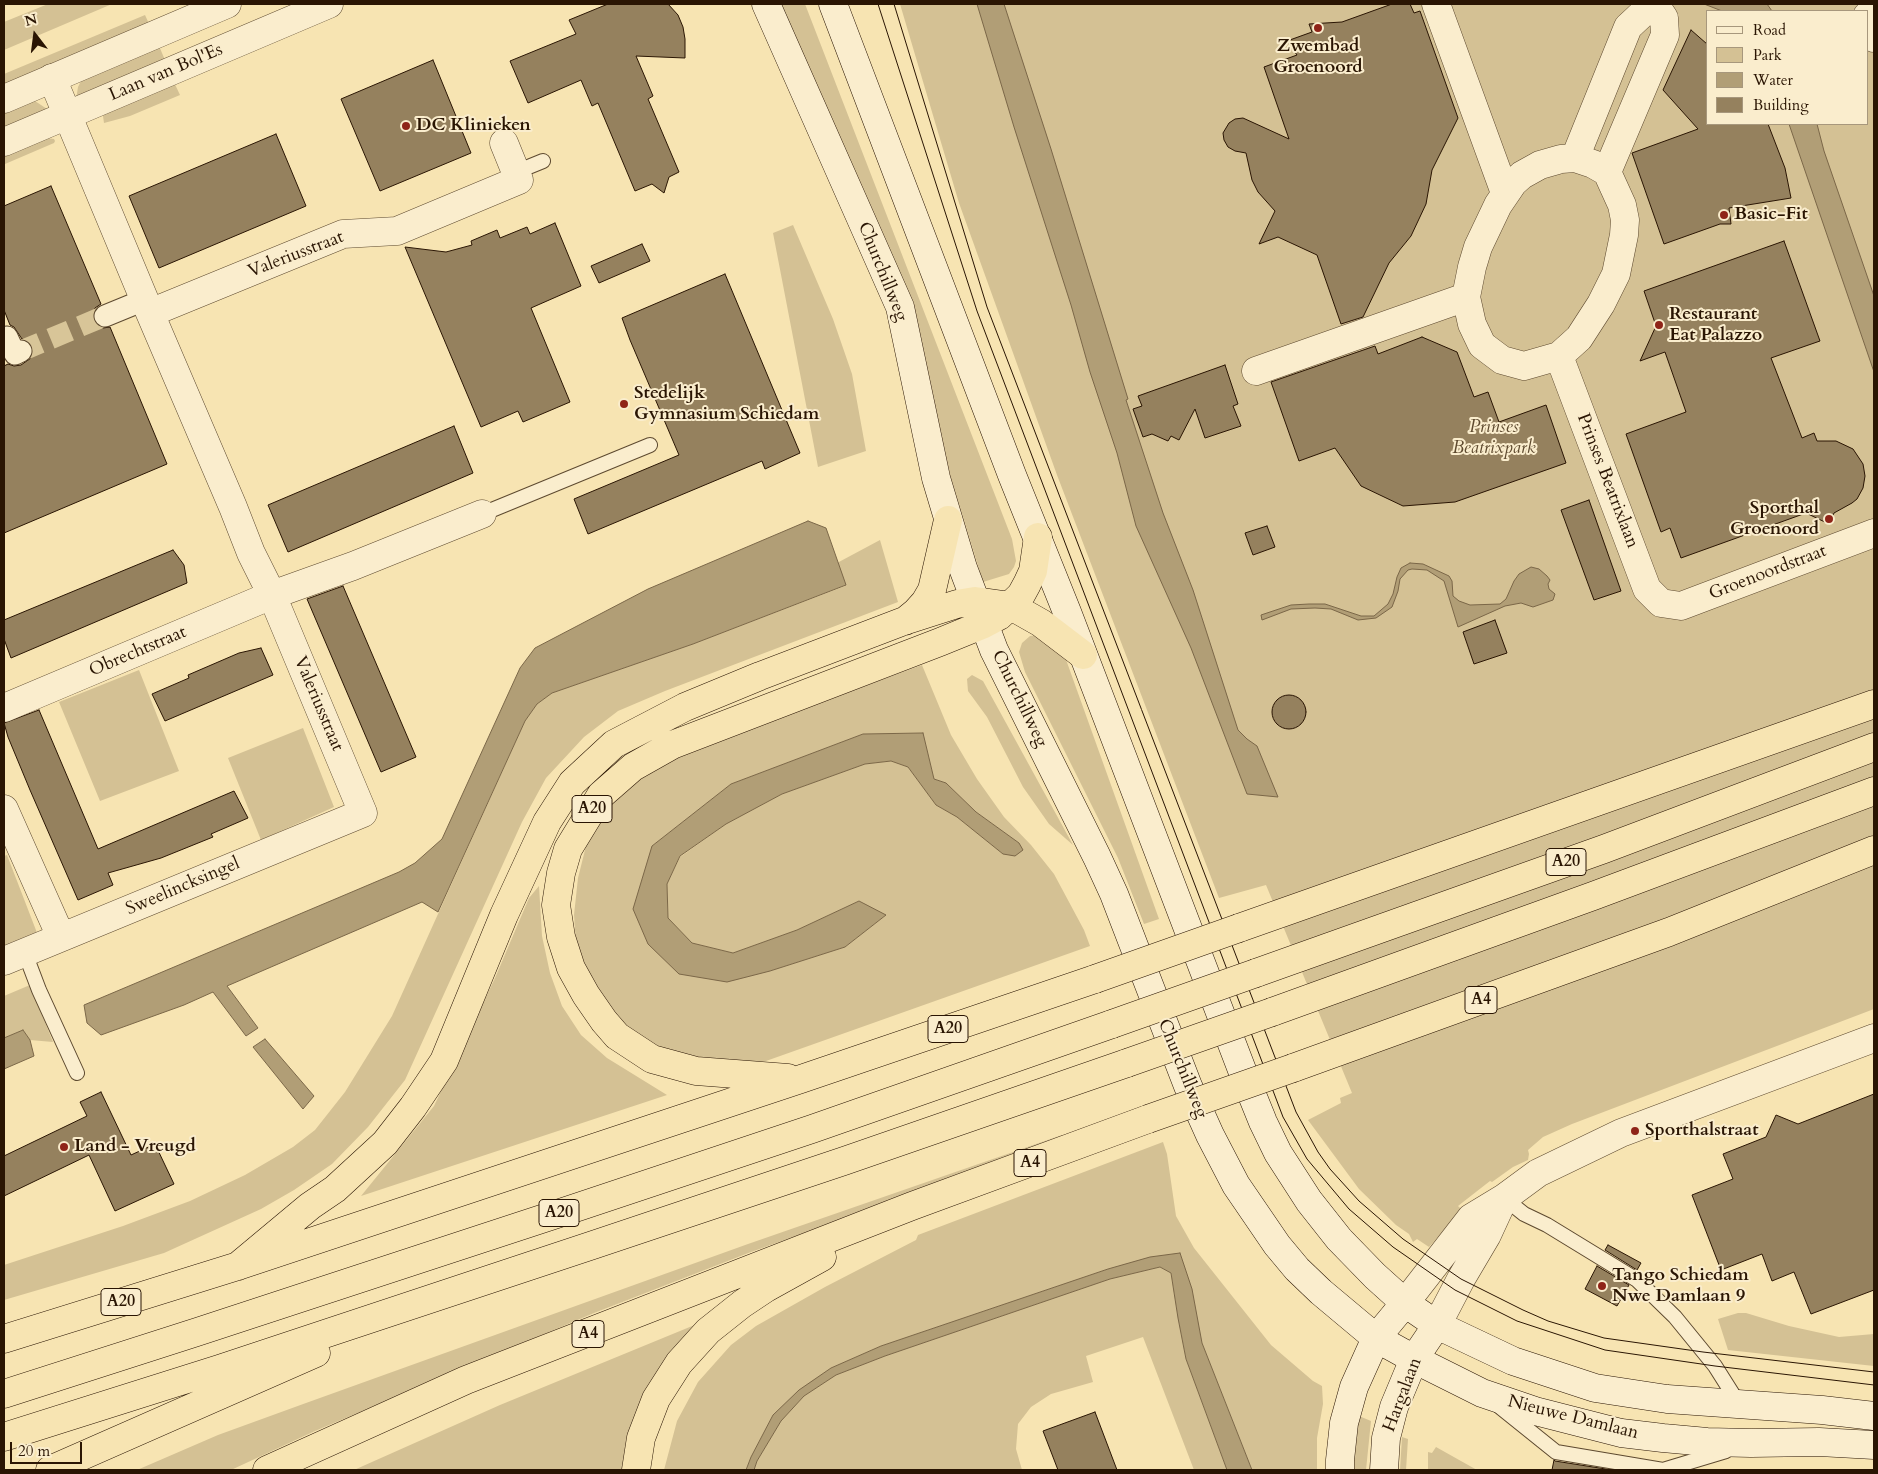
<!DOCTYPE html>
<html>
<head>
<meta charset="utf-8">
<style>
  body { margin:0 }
  #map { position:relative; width:1878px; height:1474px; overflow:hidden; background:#f7e4b2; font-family:Cardo,serif }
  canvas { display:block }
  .frame { position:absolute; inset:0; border:5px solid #2a1503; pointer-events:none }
  .legend { position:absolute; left:1706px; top:10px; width:162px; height:115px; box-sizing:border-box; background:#faedcd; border:1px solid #a7977c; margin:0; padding:6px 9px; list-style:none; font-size:15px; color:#2a1503 }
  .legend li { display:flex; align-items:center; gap:10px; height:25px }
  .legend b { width:25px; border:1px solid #a7977c }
  .north { position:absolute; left:10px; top:10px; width:50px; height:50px; -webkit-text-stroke:4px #faedcd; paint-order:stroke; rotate:345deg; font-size:14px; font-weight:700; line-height:20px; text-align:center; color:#2a1503 }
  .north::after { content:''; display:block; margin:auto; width:18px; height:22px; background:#2a1503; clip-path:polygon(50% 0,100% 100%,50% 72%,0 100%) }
  .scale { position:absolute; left:10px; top:1442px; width:72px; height:22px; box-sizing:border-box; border:2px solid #2a1503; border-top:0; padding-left:6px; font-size:15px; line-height:18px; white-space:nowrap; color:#2a1503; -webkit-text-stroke:4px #faedcd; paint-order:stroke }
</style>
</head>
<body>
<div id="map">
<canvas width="1878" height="1474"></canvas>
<div class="frame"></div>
<ul class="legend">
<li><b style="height:6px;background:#faedcd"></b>Road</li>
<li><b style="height:14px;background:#d4c194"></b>Park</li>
<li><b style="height:14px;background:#b19e76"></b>Water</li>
<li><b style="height:14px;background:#95815e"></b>Building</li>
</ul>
<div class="north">N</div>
<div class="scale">20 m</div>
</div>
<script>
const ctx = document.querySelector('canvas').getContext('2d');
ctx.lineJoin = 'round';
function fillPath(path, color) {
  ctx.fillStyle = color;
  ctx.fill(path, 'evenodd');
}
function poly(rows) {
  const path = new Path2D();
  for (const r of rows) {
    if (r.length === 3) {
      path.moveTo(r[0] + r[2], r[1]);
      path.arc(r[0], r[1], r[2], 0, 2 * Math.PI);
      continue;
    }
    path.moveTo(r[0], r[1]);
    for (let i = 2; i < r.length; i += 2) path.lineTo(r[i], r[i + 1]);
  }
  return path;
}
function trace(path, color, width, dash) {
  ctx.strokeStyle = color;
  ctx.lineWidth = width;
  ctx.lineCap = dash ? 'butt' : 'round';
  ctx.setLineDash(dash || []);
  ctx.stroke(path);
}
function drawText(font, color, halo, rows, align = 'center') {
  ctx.font = font + ' Cardo,serif';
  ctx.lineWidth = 4;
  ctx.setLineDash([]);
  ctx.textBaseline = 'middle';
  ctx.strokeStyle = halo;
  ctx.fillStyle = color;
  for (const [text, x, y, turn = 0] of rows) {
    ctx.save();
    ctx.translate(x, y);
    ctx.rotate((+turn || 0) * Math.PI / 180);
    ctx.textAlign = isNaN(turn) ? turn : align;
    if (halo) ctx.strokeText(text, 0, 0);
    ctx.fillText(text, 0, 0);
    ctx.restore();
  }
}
fillPath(poly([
  [48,4,112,4,4,50,4,22],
  [780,4,805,4,1012,539,1016,561,1014,567,1009,574,983,582,947,464,917,323],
  [900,4,1874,4,1874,1009,1572,1124,1543,1137,1528,1150,1529,1154,1528,1160,1513,1167,1492,1182,1490,1181,1458,1206,1462,1210,1429,1247,1417,1239,1413,1242,1409,1234,1396,1225,1359,1189,1308,1120,1341,1103,1340,1098,1352,1093,1266,885,1219,898,1057,475,959,203],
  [1707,11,1867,11,1867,124,1707,124],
  [145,15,151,28,4,91,4,74],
  [157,41,167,65,76,100,78,87,83,77],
  [172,78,180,95,130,116,104,123,103,116,113,102],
  [35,101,50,111,4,133,4,105],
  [39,137,54,139,55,141,54,143,5,164,4,149],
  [793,225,833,319,852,374,866,451,818,467,773,233],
  [880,540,898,602,665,691,618,711,584,737,546,778,522,822,405,1080,368,1127,332,1164,294,1190,261,1209,164,1253,4,1300,4,1265,123,1226,190,1201,245,1175,293,1147,315,1130,345,1092,392,1016,525,721,537,704,552,693,693,644,845,586,837,563],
  [1042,634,1064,654,1159,919,1144,924,1118,858,1025,672,1019,652,1022,643,1030,636],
  [922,665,951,735,977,779,1004,817,1031,845,1054,874,1084,930,1090,946,766,1061,721,1064,686,1061,633,1035,599,998,576,944,574,915,578,878,587,842,602,816,625,790,659,766,703,745],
  [922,733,934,779,946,783,976,812,1019,843,1003,854,957,817,936,805,908,767,891,761,865,764,782,794,726,824,680,857,667,884,668,918,692,943,733,953,797,930,859,901,885,916,845,947,770,971,648,944,652,846,731,784,863,734],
  [139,670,179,771,100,801,59,702],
  [972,675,983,681,1073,845,1049,824,1023,787,987,717,968,691,967,679],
  [303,728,334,807,261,840,228,758],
  [7,855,39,938,4,952,4,856],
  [539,886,542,936,550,973,562,1006,581,1035,607,1058,667,1095,361,1196,434,1106,495,978,529,898],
  [30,985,53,1042,30,1040,23,1030,4,1038,4,996],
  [1062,1135,1064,1140,751,1252,594,1313,315,1431,231,1470,137,1470,218,1435,306,1403,748,1244],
  [1163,1142,1167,1154,1176,1216,1194,1248,1271,1345,1313,1381,1322,1386,1323,1404,1317,1438,1317,1470,1252,1470,1202,1343,1180,1254,1108,1269,881,1346,831,1368,773,1415,751,1457,746,1470,664,1470,677,1421,698,1382,731,1345,756,1326,825,1287,916,1240,918,1235],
  [1160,1267,1171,1273,1186,1359,1227,1470,1194,1470,1143,1337,1086,1356,1093,1382,1051,1394,1031,1407,1018,1424,1016,1449,1022,1470,754,1470,757,1461,781,1421,804,1396,836,1375,885,1356,1110,1279],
  [1738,1313,1746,1313,1789,1326,1839,1337,1874,1334,1874,1366,1728,1350,1718,1319],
  [697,1324,669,1354,651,1388,624,1470,354,1470,500,1405],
  [1359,1416,1371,1421,1366,1470,1352,1470,1355,1434],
  [1402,1437,1408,1439,1406,1470,1400,1470],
  [1436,1447,1477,1470,1428,1470,1428,1452,1432,1453]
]), '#d4c194');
const water = poly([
  [977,4,1004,4,1051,149,1128,399,1126,400,1163,513,1193,590,1238,730,1247,739,1257,746,1278,797,1247,794,1191,648,1136,526,1117,453,1090,372,1071,305,1014,127,977,4],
  [1704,4,1767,4,1772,11,1722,11,1704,4],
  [1789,124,1817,124,1824,151,1874,296,1874,372,1789,124],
  [808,521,826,528,846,585,693,644,552,693,537,704,525,721,438,912,422,902,227,986,258,1028,246,1036,213,992,184,1005,101,1035,87,1023,84,1005,340,897,399,872,415,863,442,839,520,668,535,648,648,589,808,521],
  [1410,563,1423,564,1449,576,1452,581,1453,596,1459,601,1470,605,1500,604,1506,599,1514,581,1519,574,1531,567,1539,569,1547,576,1550,580,1548,584,1549,589,1555,594,1553,600,1533,607,1521,603,1505,606,1458,627,1444,581,1427,570,1412,569,1408,570,1400,579,1398,591,1392,607,1376,618,1358,620,1331,609,1315,608,1291,609,1262,620,1261,615,1291,605,1309,604,1325,604,1361,616,1374,616,1388,604,1393,594,1397,577,1401,568,1410,563],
  [923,733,934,779,946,783,976,812,1019,843,1023,850,1015,856,1003,854,957,817,936,805,908,767,891,761,865,764,782,794,726,824,680,856,667,884,668,918,692,943,733,953,797,930,859,901,886,915,845,947,770,971,727,982,679,974,648,944,633,909,652,846,731,784,863,734,923,733],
  [23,1030,30,1040,34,1056,4,1069,4,1038,23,1030],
  [265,1039,314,1096,303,1109,253,1047,265,1039],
  [1180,1253,1192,1289,1202,1343,1252,1470,1227,1470,1186,1359,1178,1318,1171,1273,1160,1267,1110,1279,885,1356,836,1375,804,1396,781,1421,757,1461,754,1470,746,1470,751,1457,773,1415,799,1390,831,1368,881,1346,1108,1269,1150,1257,1180,1253]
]);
fillPath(water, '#b19e76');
trace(water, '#7b6748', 1);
const building = poly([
  [608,4,668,4,678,15,683,27,685,39,685,58,636,56,653,96,648,99,679,172,669,177,664,193,652,184,635,191,598,103,592,106,581,80,528,103,510,61,576,34,569,20,608,4],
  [1392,4,1410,4,1414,13,1420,11,1458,118,1432,170,1426,204,1411,236,1389,263,1363,317,1341,324,1317,255,1278,237,1259,244,1275,211,1258,192,1252,180,1246,153,1235,151,1228,147,1224,140,1223,133,1229,123,1235,119,1243,118,1289,139,1264,67,1297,55,1287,41,1312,32,1309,24,1342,22,1392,4],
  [1691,30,1707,44,1707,124,1768,124,1785,168,1791,198,1729,208,1731,224,1720,224,1664,244,1632,153,1698,129,1663,90,1691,30],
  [433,60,471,153,380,191,341,99,433,60],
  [276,134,306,206,159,268,129,196,276,134],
  [51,186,101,304,95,308,93,314,94,321,97,326,103,328,110,327,167,464,4,533,4,366,8,364,14,366,21,365,31,358,33,351,32,346,28,341,22,339,14,327,10,325,4,310,4,206,51,186],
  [555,223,581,286,531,308,570,402,523,422,518,411,481,427,405,247,446,252,472,245,471,241,497,230,500,238,527,227,530,234,555,223],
  [1784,241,1820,341,1771,358,1802,438,1814,433,1817,441,1836,441,1853,449,1863,464,1865,476,1863,488,1857,499,1852,503,1834,513,1829,524,1806,513,1681,558,1670,528,1661,532,1626,434,1686,412,1665,352,1640,361,1656,326,1644,291,1784,241],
  [642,244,650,261,599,283,591,266,642,244],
  [725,274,800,453,765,469,762,461,588,534,574,499,679,455,630,340,622,318,725,274],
  [1422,337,1457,352,1474,397,1488,392,1499,422,1546,405,1566,463,1455,502,1403,506,1361,486,1335,448,1299,461,1271,382,1375,346,1378,354,1422,337],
  [1225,365,1238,404,1233,406,1241,426,1205,438,1195,409,1179,440,1171,436,1168,441,1152,434,1143,437,1133,409,1142,406,1138,396,1225,365],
  [454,426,473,473,288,552,268,505,454,426],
  [1589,500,1621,591,1594,600,1561,510,1589,500],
  [1267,526,1275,547,1253,555,1245,533,1267,526],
  [173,550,184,565,187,583,11,658,4,639,4,620,173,550],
  [343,586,416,757,381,772,307,599,343,586],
  [1495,620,1507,653,1474,664,1463,632,1495,620],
  [261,648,273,675,165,721,152,694,189,678,188,675,239,653,261,648],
  [1289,712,17],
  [39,710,98,849,234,791,248,818,211,834,213,837,161,858,108,873,113,885,78,900,30,790,8,737,4,723,39,710],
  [101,1092,131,1155,155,1144,174,1184,115,1211,89,1155,4,1196,4,1156,87,1116,80,1102,101,1092],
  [1874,1094,1874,1290,1811,1314,1794,1272,1772,1281,1762,1254,1721,1270,1692,1195,1733,1179,1723,1154,1766,1137,1776,1115,1798,1124,1874,1094],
  [1608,1245,1641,1263,1637,1270,1605,1250,1608,1245],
  [1597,1266,1629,1285,1617,1306,1585,1289,1597,1266],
  [1095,1412,1117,1470,1058,1470,1043,1431,1095,1412],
  [1554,1460,1555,1461,1612,1470,1552,1470,1554,1460]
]);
fillPath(building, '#95815e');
trace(building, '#2a1503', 1);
trace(poly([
  [21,351,105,316]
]), '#d8c598', 21, [21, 11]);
const service = poly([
  [516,172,543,161],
  [482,514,650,445],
  [25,953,39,990,77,1073],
  [1504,1198,1524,1214,1547,1225,1637,1280,1675,1317,1715,1366,1739,1404],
  [1500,1407,1556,1452,1663,1470,1726,1451]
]);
const pedestrian = poly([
  [105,316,144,300],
  [7,337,15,354,21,351]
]);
const minor = poly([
  [1436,4,1505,193],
  [1867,16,1874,38],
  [1575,158,1593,164,1607,172,1622,205,1625,220,1624,235,1616,274,1601,304,1579,338,1559,356,1524,366,1502,360,1482,345,1472,324,1466,297,1472,267,1478,247,1498,205,1513,183,1522,175,1540,165,1561,159,1575,158],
  [1575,158,1628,27,1643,13,1658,9,1664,18,1665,35,1607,172],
  [150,313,343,234,397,231,519,180,504,143],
  [1559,356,1647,589,1661,603,1681,606,1874,533],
  [1256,371,1466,297],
  [4,708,272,595,353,566,482,514],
  [4,809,61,937],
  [4,961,363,813,272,595,251,553,233,507,150,313,52,78],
  [1405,1303,1471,1218,1504,1198,1538,1173,1621,1133,1874,1038],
  [1437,1325,1461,1279,1487,1235,1504,1198]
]);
const tertiary = poly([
  [4,99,227,4],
  [4,142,329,4]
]);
const secondary = poly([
  [766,4,900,307,936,478,963,568,994,650,1097,857,1114,894,1188,1086,1210,1135,1236,1185,1277,1245,1297,1269,1321,1292,1376,1338,1414,1359,1482,1393,1535,1411,1621,1433,1663,1438,1707,1442,1751,1443,1819,1442,1874,1445],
  [833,4,1012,475,1067,612,1242,1070,1263,1122,1278,1153,1309,1201,1339,1239,1375,1276,1405,1303,1437,1325,1513,1361,1595,1388,1667,1399,1822,1410,1874,1416],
  [1340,1470,1340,1460,1344,1423,1354,1387,1376,1338,1405,1303],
  [1384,1470,1386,1438,1394,1407,1414,1359,1437,1325]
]);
const motorway = poly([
  [905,621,916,612,925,602,932,590,948,520],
  [1239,928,1874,704],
  [1256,973,1604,849,1874,747],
  [1272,1012,1593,896,1874,791],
  [1293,1068,1669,932,1874,850],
  [788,1078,696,1071,652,1059,617,1036,604,1021,586,995,571,968,561,937,556,905,561,873,568,849,601,795,633,767,672,745,940,642,984,624,999,616,1021,595,1027,584,1033,571,1038,537],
  [238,1266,310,1206,335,1189,385,1143,413,1107,444,1061,504,915,547,822,572,783,614,744,685,707,760,676,904,621,957,604,975,601,1011,606,1041,623,1083,655],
  [4,1339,238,1266,801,1079,1095,979],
  [4,1394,197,1332,566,1211,812,1129,1112,1024],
  [4,1437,219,1369,593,1245,844,1161,1127,1063],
  [50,1470,316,1353],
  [267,1470,466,1380,912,1206,1148,1119],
  [636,1470,641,1438,656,1399,679,1363,708,1331,742,1304,766,1288,822,1257]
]);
trace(service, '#5d492f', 16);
trace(pedestrian, '#5d492f', 23);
trace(minor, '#5d492f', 29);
trace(tertiary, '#5d492f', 29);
trace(secondary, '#2a1503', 29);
trace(motorway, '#2a1503', 29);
trace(service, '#faedcd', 14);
trace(pedestrian, '#faedcd', 21);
trace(minor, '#faedcd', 28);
trace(tertiary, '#faedcd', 28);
trace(secondary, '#faedcd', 28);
trace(motorway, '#f7e4b2', 28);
trace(poly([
  [878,4,977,311,1283,1117,1307,1159,1349,1209,1393,1247,1455,1290,1517,1321,1605,1350,1715,1366,1874,1385],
  [894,4,987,307,1296,1112,1318,1152,1330,1169,1359,1201,1403,1239,1461,1279,1523,1310,1548,1321,1604,1338,1703,1352,1874,1372]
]), '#2a1503', 1);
const motorwayBridge = poly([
  [1095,979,1239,928],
  [1112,1024,1256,973],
  [1127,1063,1272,1012],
  [1148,1119,1293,1068]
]);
trace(motorwayBridge, '#2a1503', 29, []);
trace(motorwayBridge, '#f7e4b2', 28);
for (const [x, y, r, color] of [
  [1318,28,5,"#8f2418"],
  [406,126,5,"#8f2418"],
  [1724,215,5,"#8f2418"],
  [1659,325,5,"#8f2418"],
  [624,404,5,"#8f2418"],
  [1829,519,5,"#8f2418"],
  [1635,1131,5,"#8f2418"],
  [64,1147,5,"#8f2418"],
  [1602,1286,5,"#8f2418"]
]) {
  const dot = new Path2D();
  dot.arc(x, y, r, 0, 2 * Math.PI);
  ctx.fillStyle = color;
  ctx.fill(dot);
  trace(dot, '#faedcd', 2);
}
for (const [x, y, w] of [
  [592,809,40],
  [1566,862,40],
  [1481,1000,32],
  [948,1029,40],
  [1030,1163,32],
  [559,1213,40],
  [121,1302,40],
  [588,1334,32]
]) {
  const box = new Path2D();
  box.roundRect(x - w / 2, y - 13.5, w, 27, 4);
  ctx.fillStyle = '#faedcd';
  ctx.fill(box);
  trace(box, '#2a1503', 1);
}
drawText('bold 16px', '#2a1503', null, [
  ["A20",592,809],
  ["A20",1566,862],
  ["A4",1481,1000],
  ["A20",948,1029],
  ["A4",1030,1163],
  ["A20",559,1213],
  ["A20",121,1302],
  ["A4",588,1334]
]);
drawText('bold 18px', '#2a1503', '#faedcd', [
  ["Zwembad",1318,47,"center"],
  ["Groenoord",1318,68,"center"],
  ["DC Klinieken",416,126],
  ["Basic-Fit",1734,215],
  ["Restaurant",1669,315],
  ["Eat Palazzo",1669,336],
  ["Stedelijk",634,394],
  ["Gymnasium Schiedam",634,415],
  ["Sporthal",1819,509,"right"],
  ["Groenoord",1819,530,"right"],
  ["Sporthalstraat",1645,1131],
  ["Land - Vreugd",74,1147],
  ["Tango Schiedam",1612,1276],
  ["Nwe Damlaan 9",1612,1297]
], 'left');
drawText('18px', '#2a1503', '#faedcd', [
  ["Laan van Bol'Es",166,73,-23],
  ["Valeriusstraat",296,255,-21],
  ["Churchillweg",882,272,68],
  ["Prinses Beatrixlaan",1607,481,69],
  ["Groenoordstraat",1768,573,-21],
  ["Obrechtstraat",138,652,-23],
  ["Churchillweg",1019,699,64],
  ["Valeriusstraat",318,704,67],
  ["Sweelincksingel",183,887,-23],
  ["Churchillweg",1182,1069,68],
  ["Hargalaan",1403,1395,-69],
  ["Nieuwe Damlaan",1573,1418,14]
]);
drawText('italic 18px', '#5d492e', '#faedcd', [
  ["Prinses",1494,428],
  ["Beatrixpark",1494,449]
]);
</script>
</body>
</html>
